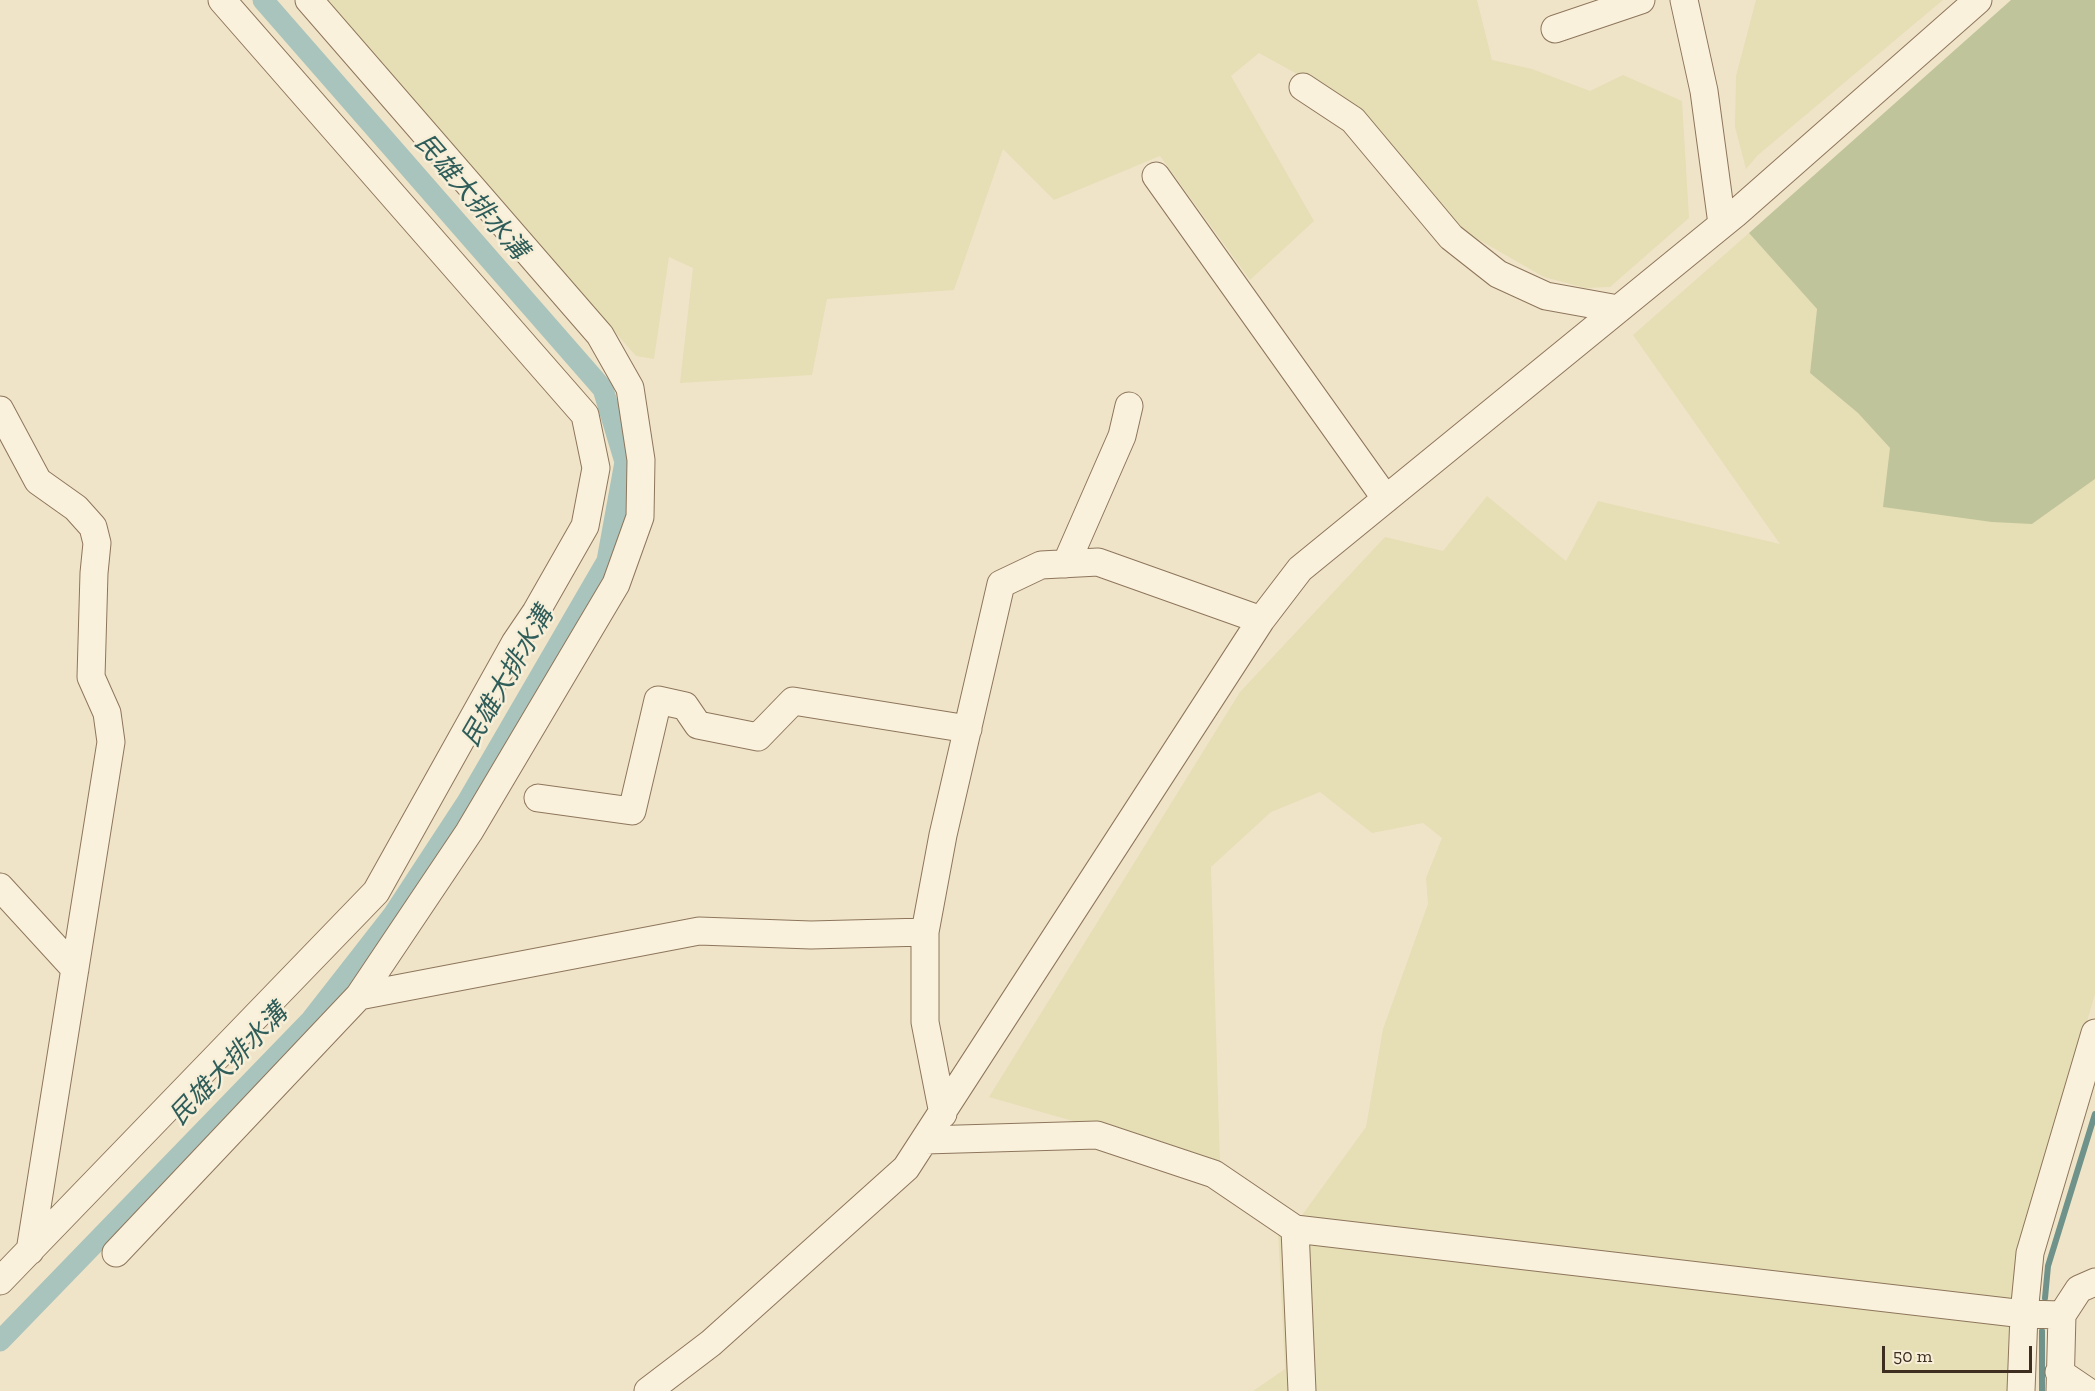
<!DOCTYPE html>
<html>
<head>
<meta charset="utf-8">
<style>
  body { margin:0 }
  #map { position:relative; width:2095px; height:1391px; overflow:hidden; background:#f0e4c8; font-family:"Zilla Slab",serif }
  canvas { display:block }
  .scale { position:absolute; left:1882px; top:1346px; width:150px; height:27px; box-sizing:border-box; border:3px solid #3d2e20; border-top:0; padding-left:8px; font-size:18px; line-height:21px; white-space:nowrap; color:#3d2e20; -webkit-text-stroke:4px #f7eed8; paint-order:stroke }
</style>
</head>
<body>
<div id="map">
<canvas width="2095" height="1391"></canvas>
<div class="scale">50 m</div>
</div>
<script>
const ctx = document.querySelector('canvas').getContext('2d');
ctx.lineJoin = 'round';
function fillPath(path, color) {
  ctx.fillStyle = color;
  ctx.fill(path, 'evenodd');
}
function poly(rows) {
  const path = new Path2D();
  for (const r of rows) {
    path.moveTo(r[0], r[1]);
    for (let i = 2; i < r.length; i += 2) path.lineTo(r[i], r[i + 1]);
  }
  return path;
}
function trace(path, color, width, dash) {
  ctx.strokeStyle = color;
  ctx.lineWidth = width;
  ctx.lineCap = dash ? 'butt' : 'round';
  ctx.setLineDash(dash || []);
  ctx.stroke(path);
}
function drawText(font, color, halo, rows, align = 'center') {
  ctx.font = font + ' "Zilla Slab","Noto Sans TC",serif';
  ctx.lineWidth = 5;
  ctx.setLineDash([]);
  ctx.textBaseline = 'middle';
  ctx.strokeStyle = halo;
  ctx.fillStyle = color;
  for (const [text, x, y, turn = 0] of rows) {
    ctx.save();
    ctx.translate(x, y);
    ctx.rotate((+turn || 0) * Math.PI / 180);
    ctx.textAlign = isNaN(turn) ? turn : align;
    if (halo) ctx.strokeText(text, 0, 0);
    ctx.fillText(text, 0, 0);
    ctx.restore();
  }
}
fillPath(poly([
  [326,0,1477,0,1492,60,1532,69,1590,91,1623,75,1682,101,1689,218,1610,287,1585,288,1544,277,1467,233,1355,106,1259,53,1231,76,1314,221,1250,280,1160,156,1054,200,1003,149,954,290,827,299,812,375,680,383,693,268,669,257,654,359,636,356,386,72],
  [1756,0,1943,0,1758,155,1746,169,1735,127,1736,76],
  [1749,233,1817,309,1810,373,1858,413,1890,448,2032,524,2095,479,2095,994,2024,1236,2009,1328,2007,1391,1253,1391,1285,1369,1278,1231,1300,1218,1366,1127,1383,1029,1428,904,1426,878,1442,838,1423,823,1372,833,1320,792,1271,812,1211,867,1220,1163,989,1097,1240,692,1385,537,1443,551,1487,496,1566,561,1598,501,1780,544,1633,335]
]), '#e6deb5');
fillPath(poly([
  [2011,0,2095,0,2095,479,2032,524,1992,522,1883,507,1890,448,1858,413,1810,373,1817,309,1749,233]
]), '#bfc49a');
trace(poly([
  [2045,1298,2048,1266,2095,1114],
  [2042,1391,2042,1331]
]), '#6f938a', 6);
trace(poly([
  [0,1341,311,1020,393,915,467,802,607,561,625,462,603,389,263,0]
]), '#a9c4bc', 21);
const minor = poly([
  [309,0,600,335,630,388,641,460,640,517,616,584,469,832,359,996],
  [1684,0,1704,91,1722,224],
  [1555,29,1641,0],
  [1303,87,1353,120,1451,237,1498,274,1546,296,1618,309],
  [1156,176,1386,499],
  [0,410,38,481,76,508,93,527,97,543,94,573,91,677,107,713,111,742,30,1251],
  [1066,564,1122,436,1129,406],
  [538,798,632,811,658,700,685,706,698,725,758,737,793,701,968,729],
  [0,887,75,969],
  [943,1114,925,1022,925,932,943,835,1001,584,1041,565,1098,562,1261,620],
  [925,1140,1097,1135,1214,1174,1295,1229,2024,1314,2021,1391],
  [1295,1229,1302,1391],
  [116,1253,359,996,699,931,811,935,925,932],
  [0,1281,376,892,515,643,536,612,585,526,596,468,585,415,222,0],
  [2062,1315,2024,1314,2030,1253,2095,1033],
  [2059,1372,2087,1391],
  [648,1391,711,1343,906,1168,1261,620,1300,569,1735,214,1978,0],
  [2060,1391,2062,1315,2079,1289,2095,1282]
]);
trace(minor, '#8d765c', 29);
trace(minor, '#faf1dc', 27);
drawText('italic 26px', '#2f5d5a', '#f7eed8', [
  ["民雄大排水溝",471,197,49],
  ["民雄大排水溝",508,677,-60],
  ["民雄大排水溝",229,1065,-46]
]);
</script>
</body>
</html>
